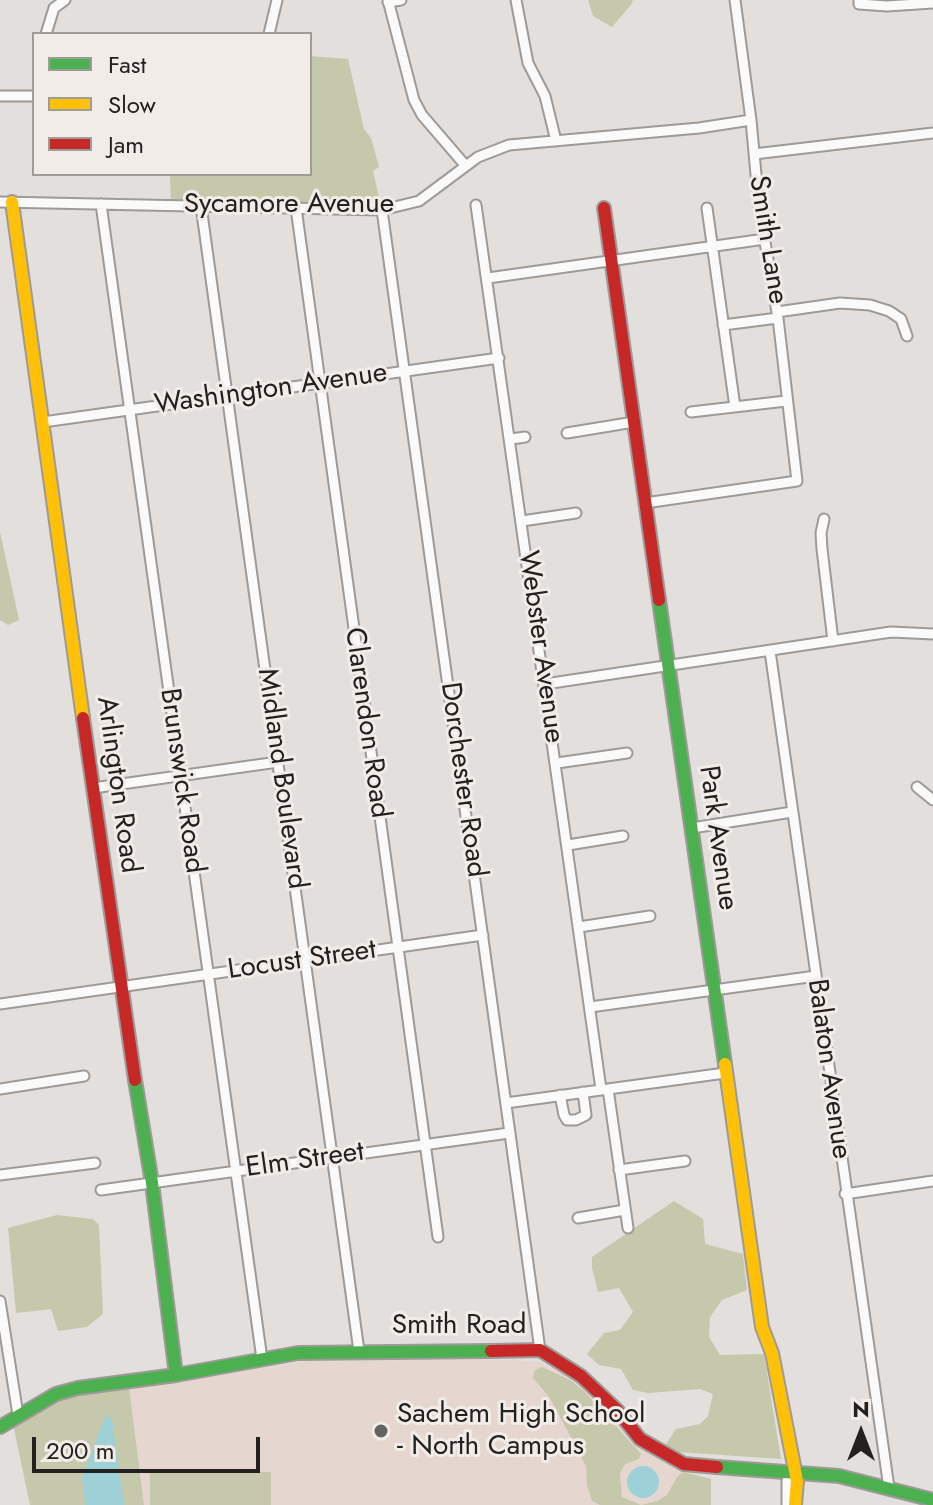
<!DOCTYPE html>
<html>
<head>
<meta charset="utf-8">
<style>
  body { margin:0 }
  #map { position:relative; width:933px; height:1505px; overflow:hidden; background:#e2dfdc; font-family:Jost,sans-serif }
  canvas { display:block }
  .legend { position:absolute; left:32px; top:32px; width:280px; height:144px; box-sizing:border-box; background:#f1ece8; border:2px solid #9f9b98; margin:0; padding:10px 14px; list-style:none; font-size:24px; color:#23211f }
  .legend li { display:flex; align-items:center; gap:16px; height:40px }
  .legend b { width:40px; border:2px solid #9f9b98 }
  .north { position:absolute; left:821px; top:1393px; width:80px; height:80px; -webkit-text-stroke:6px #f1ece8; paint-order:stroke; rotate:0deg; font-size:22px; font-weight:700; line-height:32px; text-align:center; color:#23211f }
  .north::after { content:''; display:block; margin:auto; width:28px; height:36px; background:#23211f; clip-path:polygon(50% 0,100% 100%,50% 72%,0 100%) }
  .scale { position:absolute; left:32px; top:1437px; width:228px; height:36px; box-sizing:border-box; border:4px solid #23211f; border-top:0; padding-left:10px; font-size:24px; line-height:28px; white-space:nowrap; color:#23211f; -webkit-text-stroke:6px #f1ece8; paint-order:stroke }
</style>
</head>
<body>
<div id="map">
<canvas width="933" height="1505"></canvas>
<ul class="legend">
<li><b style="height:10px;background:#4caf50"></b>Fast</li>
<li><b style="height:10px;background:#ffc107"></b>Slow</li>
<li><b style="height:10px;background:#c62828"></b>Jam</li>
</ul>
<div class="north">N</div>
<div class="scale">200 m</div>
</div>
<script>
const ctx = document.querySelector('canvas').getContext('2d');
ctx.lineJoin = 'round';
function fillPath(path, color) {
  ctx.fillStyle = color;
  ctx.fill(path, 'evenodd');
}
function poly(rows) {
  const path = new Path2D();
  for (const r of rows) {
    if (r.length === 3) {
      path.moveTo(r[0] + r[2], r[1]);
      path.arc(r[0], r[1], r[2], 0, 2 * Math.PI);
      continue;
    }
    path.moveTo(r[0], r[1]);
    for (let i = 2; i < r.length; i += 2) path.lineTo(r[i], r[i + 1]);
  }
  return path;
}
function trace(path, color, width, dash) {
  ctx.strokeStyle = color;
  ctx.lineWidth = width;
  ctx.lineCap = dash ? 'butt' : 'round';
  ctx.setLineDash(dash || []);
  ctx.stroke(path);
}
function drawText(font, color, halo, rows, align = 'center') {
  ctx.font = font + ' Jost,sans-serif';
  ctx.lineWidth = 6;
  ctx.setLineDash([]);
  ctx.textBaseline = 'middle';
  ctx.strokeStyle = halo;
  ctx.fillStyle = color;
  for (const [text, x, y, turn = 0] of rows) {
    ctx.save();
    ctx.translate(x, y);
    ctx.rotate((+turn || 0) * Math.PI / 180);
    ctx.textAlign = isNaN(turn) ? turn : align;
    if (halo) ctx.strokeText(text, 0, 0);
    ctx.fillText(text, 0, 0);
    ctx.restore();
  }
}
fillPath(poly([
  [509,1360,539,1362,573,1378,652,1455,700,1472,697,1505,144,1505,129,1387,308,1361]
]), '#e5d7d0');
fillPath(poly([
  [588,0,633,0,631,5,612,27,593,16],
  [310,56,348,59,364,129,371,138,379,167,373,171,382,210,171,206,170,174,310,174],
  [0,532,19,620,8,625,0,620],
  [674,1201,703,1219,705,1244,743,1254,747,1290,722,1300,710,1317,709,1337,720,1355,764,1354,781,1459,678,1452,666,1444,676,1429,700,1424,708,1416,713,1394,700,1389,648,1393,633,1390,621,1369,599,1365,587,1354,604,1333,620,1330,633,1312,619,1288,598,1292,592,1268,592,1257],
  [57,1215,93,1219,99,1225,103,1314,87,1327,58,1331,51,1309,16,1313,8,1228],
  [542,1367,570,1380,584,1391,641,1454,639,1459,625,1464,620,1474,622,1497,641,1505,600,1505,592,1501,587,1485,586,1466,550,1398,533,1378,535,1370],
  [129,1387,144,1505,30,1505,13,1424,64,1397],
  [150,1472,271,1472,271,1505,150,1505],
  [683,1472,711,1479,711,1505,641,1505,657,1501,667,1495,677,1477]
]), '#c6c8ac');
fillPath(poly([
  [109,1414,112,1420,124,1505,86,1505,82,1479,103,1422],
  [643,1482,16]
]), '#9dd1d7');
const street = poly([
  [388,0,414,100,422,115,465,165],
  [516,0,528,63,545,96,556,141],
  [859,0,859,4,887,6,933,3],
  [388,2,401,0],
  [46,34,54,8,65,0],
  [269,34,277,0],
  [0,96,34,96],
  [754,154,933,133],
  [0,202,382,210,419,201,478,157,509,145,699,128,751,120],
  [101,204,262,1359],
  [476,205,601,1089],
  [201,206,359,1351],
  [296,208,438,1237],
  [707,208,735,407],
  [382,210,540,1350],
  [488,278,765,239],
  [777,312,840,303,870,305,889,311,901,319,907,336],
  [723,325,778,318],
  [691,412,786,401],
  [43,422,499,358],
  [567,433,634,422],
  [511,439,525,437],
  [645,503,797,481,778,318,759,207,751,120,735,0],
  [824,519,821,533,822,549,833,641],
  [522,521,576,513],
  [770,651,889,1488],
  [545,684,891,632,933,634],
  [557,763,627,753],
  [917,787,933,800],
  [93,788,278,762],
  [692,828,792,812],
  [568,845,623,836],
  [579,927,650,916],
  [0,1004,483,935],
  [590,1007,816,976],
  [0,1089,84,1076],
  [608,1089,628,1228],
  [560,1095,564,1115,567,1120,576,1120,586,1115,583,1092],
  [506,1103,725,1073],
  [619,1170,685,1161],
  [0,1175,95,1163],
  [101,1190,509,1133],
  [845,1194,933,1181],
  [578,1218,625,1210],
  [0,1301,18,1415],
  [787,1505,787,1481,794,1471]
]);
const fast = poly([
  [659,600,725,1064],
  [135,1080,152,1183,176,1375],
  [0,1427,56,1394,78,1388,176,1375,298,1353,491,1351],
  [717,1467,839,1476,933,1500]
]);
const slow = poly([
  [12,202,83,718],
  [725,1064,762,1327,772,1353,797,1481,795,1505]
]);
const jam = poly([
  [604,208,659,600],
  [83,718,135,1080],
  [491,1351,540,1350,581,1376,617,1410,640,1439,684,1464,717,1467]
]);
trace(street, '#9d9a98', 13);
trace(fast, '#9d9a98', 16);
trace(slow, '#9d9a98', 16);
trace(jam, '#9d9a98', 16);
trace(street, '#fbfafa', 9);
trace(fast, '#4caf50', 12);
trace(slow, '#ffc107', 12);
trace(jam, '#c62828', 12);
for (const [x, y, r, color] of [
  [381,1431,8,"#666461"]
]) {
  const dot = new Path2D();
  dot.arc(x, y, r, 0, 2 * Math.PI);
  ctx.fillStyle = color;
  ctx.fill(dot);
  trace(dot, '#f1ece8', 3);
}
drawText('28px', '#23211f', '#f1ece8', [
  ["Sycamore Avenue",289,205],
  ["Smith Lane",767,240,81],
  ["Washington Avenue",271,390,-8],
  ["Webster Avenue",540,647,82],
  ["Clarendon Road",366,723,82],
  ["Midland Boulevard",281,779,82],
  ["Dorchester Road",462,780,82],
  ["Brunswick Road",181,781,82],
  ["Arlington Road",117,785,82],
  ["Park Avenue",717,838,82],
  ["Locust Street",302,961,-8],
  ["Balaton Avenue",828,1069,82],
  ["Elm Street",305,1161,-8],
  ["Smith Road",459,1326]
]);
drawText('28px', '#23211f', '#f1ece8', [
  ["Sachem High School",397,1415],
  ["- North Campus",397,1447]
], 'left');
</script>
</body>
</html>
